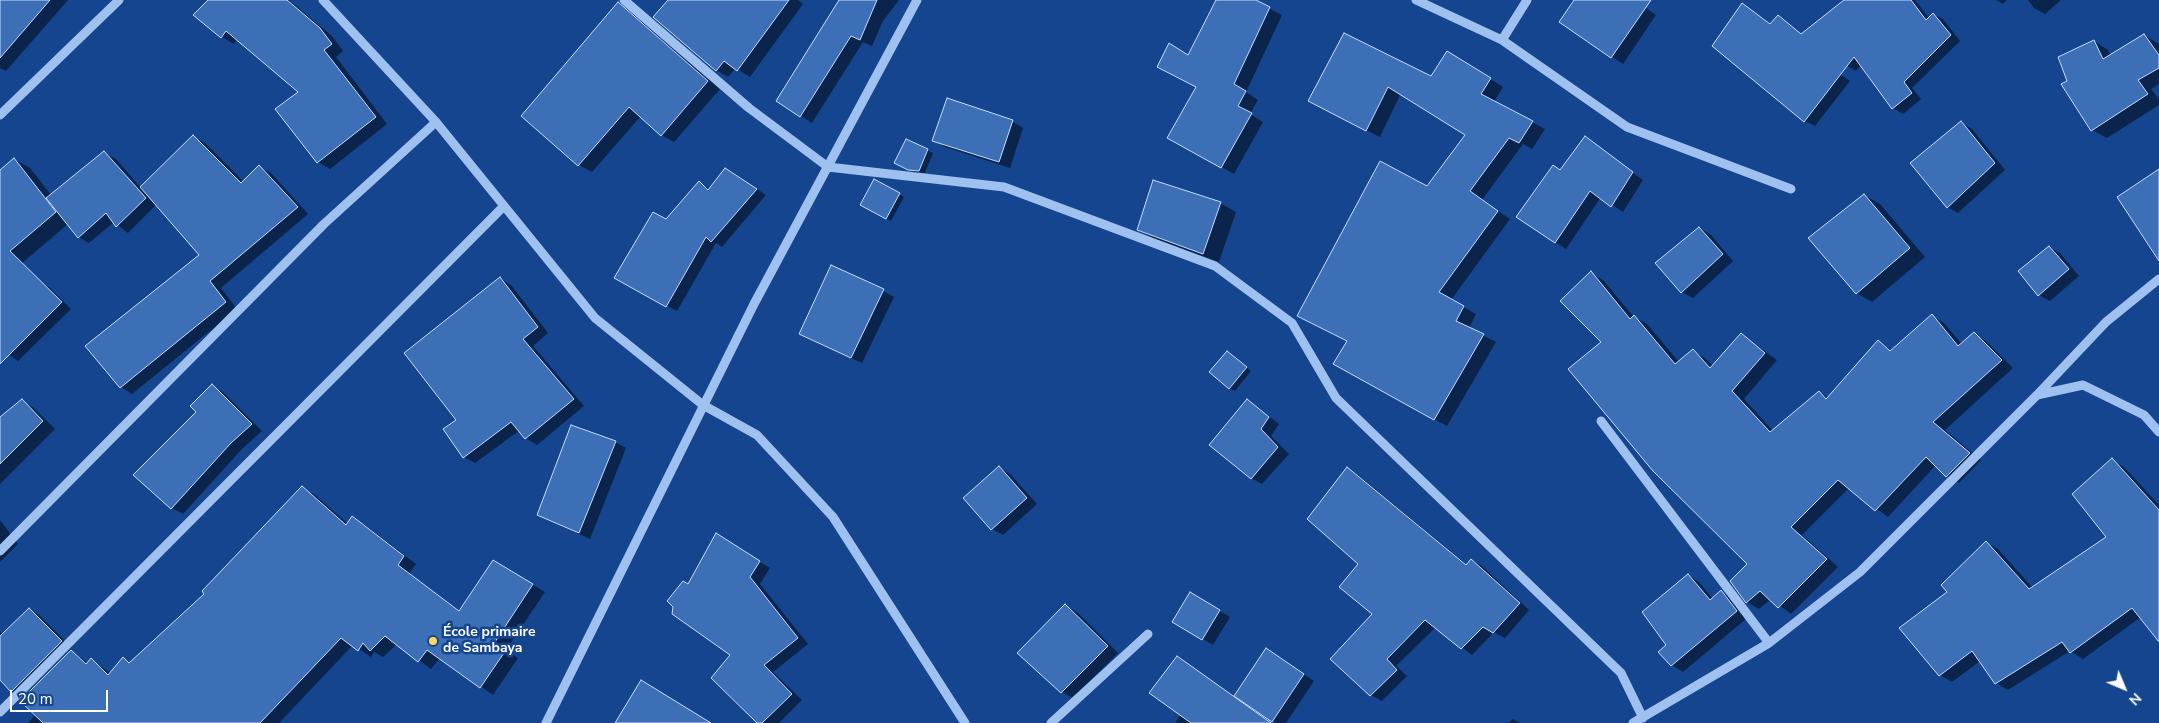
<!DOCTYPE html>
<html>
<head>
<meta charset="utf-8">
<style>
  body { margin:0 }
  #map { position:relative; width:2159px; height:723px; overflow:hidden; background:#14458e; font-family:"Nunito Sans",sans-serif }
  canvas { display:block }
  .north { position:absolute; left:2099px; top:663px; width:50px; height:50px; -webkit-text-stroke:4px #14458e; paint-order:stroke; rotate:135deg; font-size:14px; font-weight:700; line-height:20px; text-align:center; color:#fff }
  .north::after { content:''; display:block; margin:auto; width:18px; height:22px; background:#fff; clip-path:polygon(50% 0,100% 100%,50% 72%,0 100%) }
  .scale { position:absolute; left:10px; top:690px; width:98px; height:22px; box-sizing:border-box; border:2px solid #fff; border-top:0; padding-left:6px; font-size:15px; line-height:18px; white-space:nowrap; color:#fff; -webkit-text-stroke:4px #14458e; paint-order:stroke }
</style>
</head>
<body>
<div id="map">
<canvas width="2159" height="723"></canvas>
<div class="north">N</div>
<div class="scale">20 m</div>
</div>
<script>
const ctx = document.querySelector('canvas').getContext('2d');
ctx.lineJoin = 'round';
function fillPath(path, color) {
  ctx.fillStyle = color;
  ctx.fill(path, 'evenodd');
}
function poly(rows) {
  const path = new Path2D();
  for (const r of rows) {
    path.moveTo(r[0], r[1]);
    for (let i = 2; i < r.length; i += 2) path.lineTo(r[i], r[i + 1]);
  }
  return path;
}
function trace(path, color, width, dash) {
  ctx.strokeStyle = color;
  ctx.lineWidth = width;
  ctx.lineCap = dash ? 'butt' : 'round';
  ctx.setLineDash(dash || []);
  ctx.stroke(path);
}
function drawText(font, color, halo, rows, align = 'center') {
  ctx.font = font + ' "Nunito Sans",sans-serif';
  ctx.lineWidth = 5;
  ctx.setLineDash([]);
  ctx.textBaseline = 'middle';
  ctx.strokeStyle = halo;
  ctx.fillStyle = color;
  for (const [text, x, y, turn = 0] of rows) {
    ctx.save();
    ctx.translate(x, y);
    ctx.rotate((+turn || 0) * Math.PI / 180);
    ctx.textAlign = isNaN(turn) ? turn : align;
    if (halo) ctx.strokeText(text, 0, 0);
    ctx.fillText(text, 0, 0);
    ctx.restore();
  }
}
fillPath(poly([
  [0,0,68,0,6,71,0,68],
  [208,0,289,0,332,36,343,51,336,57,387,124,330,169,318,162,300,92,237,39,234,44,222,37,195,15],
  [669,0,798,0,803,4,750,77,736,68,728,77,716,70],
  [843,0,899,0,883,21,872,46,863,42,812,123,801,116],
  [1217,0,1253,0,1282,15,1246,92,1258,100,1250,114,1263,122,1234,174,1169,137,1197,87,1188,56],
  [1576,0,1635,0,1656,15,1623,64,1561,22],
  [1846,0,1915,0,1929,18,1933,14,1943,19,1960,41,1912,88,1921,99,1903,114,1893,108,1861,65,1856,71,1847,66,1816,24],
  [1996,0,2007,0,2003,4],
  [2028,0,2061,0,2045,14,2034,8],
  [1743,5,1850,81,1815,126,1805,121],
  [628,14,641,21,720,89,674,142,661,135,641,116,592,172,579,165],
  [2144,35,2159,44,2159,84,2151,89,2159,99,2159,105,2107,138,2092,130,2069,81,2094,41,2108,50,2111,56],
  [1460,60,1503,87,1494,102,1545,129,1532,149,1523,144,1482,200,1510,219,1451,300,1476,314,1469,328,1496,342,1447,426,1335,363,1349,341,1428,188,1467,135,1401,93,1380,137,1309,101,1432,78],
  [1012,121,1023,128,1010,168,945,147,934,140],
  [1961,123,1972,129,2005,170,1958,213,1947,207],
  [193,137,205,143,244,182,259,167,271,173,308,214,221,288,237,309,132,394,121,387,200,255,157,204,128,233,114,222,89,243,78,237,68,224,14,270,0,262,0,171,14,159,30,168,51,195,105,153,116,159,141,188],
  [1585,138,1643,180,1623,212,1601,197,1566,249,1555,242,1561,171],
  [927,150,933,153,925,173,914,172,895,162],
  [736,175,766,195,722,247,716,243,677,311,626,284,667,221,699,183,710,189],
  [874,180,904,197,891,221,861,205],
  [1864,195,1880,204,1925,257,1872,302,1856,293],
  [1220,203,1236,212,1219,262,1155,239,1139,230],
  [1700,228,1711,235,1733,261,1693,298,1682,292],
  [2049,247,2060,253,2079,276,2050,301,2039,295],
  [1591,273,1603,280,1634,317,1647,324,1679,362,1693,351,1705,358,1713,366,1741,334,1777,360,1744,399,1773,431,1820,392,1828,398,1878,342,1892,351,1932,316,1944,323,1962,344,1974,334,1986,341,2013,368,1945,430,1981,460,1959,483,1947,476,1936,465,1888,517,1849,488,1802,535,1838,567,1791,614,1771,599,1759,609,1747,602,1731,581,1748,564,1603,342],
  [500,278,511,285,548,333,533,346,584,406,537,445,526,438,520,430,475,463,464,457,458,420],
  [40,282,49,287,71,309,18,361,0,348,0,317],
  [883,291,894,297,862,363,811,340],
  [1232,355,1251,371,1235,391,1229,388],
  [212,386,223,392,262,431,242,449,183,514,172,508,135,475,198,412],
  [1247,400,1279,424,1271,436,1289,454,1262,484,1251,478],
  [22,401,34,408,55,429,0,484,0,418],
  [615,442,626,448,590,539,539,515],
  [2112,460,2124,467,2159,505,2159,640,2141,617,2083,659,2070,651,2008,690,1996,683,1980,661,1952,682,1940,675,1949,592,1986,542,1998,549,2033,588,2107,537],
  [999,467,1010,474,1037,504,1003,535,992,529],
  [1347,469,1358,475,1467,565,1472,560,1482,566,1529,610,1505,638,1494,632,1472,655,1436,627,1396,666,1407,676,1382,701,1371,695,1373,614,1359,564],
  [302,488,315,495,348,524,352,518,365,525,416,564,409,574,460,611,493,561,545,592,506,650,518,658,493,695,440,658,431,669,397,644,383,657,374,652,371,657,353,645,279,723,28,723,36,714,71,651,88,663,91,659,110,673,123,659,130,663,206,593],
  [0,520,18,544,0,562],
  [726,541,770,568,760,584,808,644,773,672,802,700,779,723,758,723,731,655,688,586],
  [1688,575,1699,582,1713,599,1721,591,1732,598,1747,618,1683,672,1672,665,1660,652,1668,645],
  [1190,593,1230,617,1213,645,1173,621],
  [1066,606,1077,612,1118,653,1073,698,1062,692],
  [29,609,39,615,71,647,22,696,12,691,0,678,0,631,3,635],
  [1266,649,1314,681,1286,723,1276,723,1256,710,1254,723,1175,723,1181,714,1178,658,1235,697],
  [1513,719,1520,723,1508,723]
]), '#0007');
const building = poly([
  [0,0,50,0,0,58,0,0],
  [208,0,287,0,320,28,332,44,324,50,376,117,317,163,275,109,298,92,226,31,221,38,193,15,208,0],
  [668,0,789,0,737,71,724,61,716,71,653,17,668,0],
  [839,0,877,0,860,40,851,36,800,117,776,101,839,0],
  [1216,0,1256,0,1270,7,1234,84,1246,91,1238,106,1252,113,1221,168,1167,138,1196,87,1157,67,1169,43,1188,55,1216,0],
  [1574,0,1651,0,1611,58,1559,22,1574,0],
  [1844,0,1911,0,1926,20,1933,13,1951,35,1904,82,1912,93,1892,109,1854,57,1804,122,1712,46,1742,3,1770,24,1778,15,1801,34,1844,0],
  [618,2,708,81,661,136,629,107,578,166,521,116,618,2],
  [1344,33,1431,76,1447,51,1491,78,1481,94,1533,121,1519,143,1509,138,1470,191,1498,211,1439,292,1464,306,1456,321,1484,334,1434,420,1333,364,1347,341,1297,316,1380,161,1427,186,1465,135,1388,87,1366,131,1308,101,1344,33],
  [2144,34,2159,55,2159,68,2138,80,2148,94,2091,131,2061,84,2067,81,2058,57,2094,40,2103,59,2144,34],
  [947,98,1013,120,999,162,932,141,947,98],
  [1961,121,1995,163,1947,208,1910,163,1961,121],
  [193,135,241,183,259,165,298,207,210,281,226,302,120,388,85,346,199,255,140,187,193,135],
  [1585,136,1633,172,1611,207,1590,191,1555,243,1516,217,1553,165,1560,170,1585,136],
  [906,139,928,149,919,171,908,170,894,163,906,139],
  [104,151,146,198,116,227,106,213,78,238,46,198,104,151],
  [14,158,56,212,10,251,62,302,0,364,0,170,14,158],
  [725,168,757,189,711,242,706,237,666,307,614,278,653,212,666,219,699,181,708,190,725,168],
  [2159,169,2159,261,2117,197,2159,169],
  [874,179,900,193,886,219,860,205,874,179],
  [1153,180,1221,202,1203,254,1137,230,1153,180],
  [1864,194,1910,248,1856,294,1808,238,1864,194],
  [1699,227,1723,254,1681,293,1655,263,1699,227],
  [2049,246,2069,269,2038,296,2018,271,2049,246],
  [831,265,884,289,851,358,799,334,831,265],
  [1591,271,1630,319,1634,315,1675,364,1693,349,1710,368,1741,333,1765,353,1732,391,1770,432,1819,391,1826,399,1878,340,1890,351,1932,314,1958,346,1974,332,2002,360,1933,422,1970,453,1946,477,1926,457,1875,511,1838,480,1791,527,1827,559,1778,608,1760,591,1746,603,1730,581,1747,564,1653,471,1568,369,1601,342,1560,301,1591,271],
  [500,277,538,327,523,339,574,399,525,439,511,422,463,458,443,429,456,420,404,353,500,277],
  [1227,351,1247,367,1229,389,1209,372,1227,351],
  [212,384,252,424,231,443,171,509,133,475,196,412,190,406,212,384],
  [22,399,43,421,0,464,0,417,22,399],
  [1247,399,1269,417,1261,429,1278,447,1251,479,1209,445,1247,399],
  [571,425,616,441,579,533,537,515,571,425],
  [2112,458,2159,510,2159,642,2132,608,2070,653,2062,642,1995,684,1972,651,1939,676,1899,628,1947,592,1941,585,1986,541,2029,589,2106,537,2072,494,2112,458],
  [999,466,1027,498,991,530,963,498,999,466],
  [1347,467,1466,565,1471,559,1520,603,1493,633,1483,627,1461,649,1425,620,1387,659,1397,670,1370,696,1330,659,1372,614,1339,587,1358,564,1307,519,1347,467],
  [302,486,346,525,352,516,404,556,398,565,459,611,493,560,533,584,495,642,506,650,480,688,427,650,418,662,385,636,370,651,363,643,358,651,341,638,260,723,43,723,20,701,71,650,86,664,91,658,108,675,123,657,129,663,204,594,202,591,302,486],
  [716,533,760,561,750,577,798,638,764,665,792,694,762,723,757,723,711,678,730,655,672,614,673,607,667,601,683,581,688,584,716,533],
  [1688,574,1710,600,1721,590,1737,611,1671,666,1658,652,1666,645,1642,612,1688,574],
  [1190,592,1220,610,1202,640,1172,622,1190,592],
  [1065,604,1108,646,1061,693,1017,653,1065,604],
  [29,608,62,641,11,692,0,680,0,636,29,608],
  [1266,648,1304,674,1272,722,1234,696,1266,648],
  [1177,656,1208,678,1271,723,1191,723,1149,693,1177,656],
  [641,680,711,723,615,723,641,680]
]);
fillPath(building, '#3d6fb7');
trace(building, '#c6dcfc', 1);
trace(poly([
  [323,0,436,122,595,318,703,405,757,435,833,517,965,723],
  [624,0,749,108,828,167,1004,187,1215,266,1292,323,1336,398,1621,673,1643,718],
  [1416,0,1502,40,1627,127,1791,189],
  [1502,40,1527,0],
  [0,115,119,0],
  [2037,395,2083,385,2144,415,2159,432],
  [1601,421,1769,643],
  [0,551,324,224,436,122],
  [0,712,504,206],
  [546,723,754,304,917,0],
  [1051,723,1148,634],
  [1633,723,1769,643,1860,572,2037,395,2106,322,2159,279]
]), '#9fc1f0', 9);
for (const [x, y, r, color] of [
  [433,641,5,"#ffd75e"]
]) {
  const dot = new Path2D();
  dot.arc(x, y, r, 0, 2 * Math.PI);
  ctx.fillStyle = color;
  ctx.fill(dot);
  trace(dot, '#14458e', 2);
}
drawText('bold 14px', '#fff', '#14458e', [
  ["École primaire",443,633],
  ["de Sambaya",443,649]
], 'left');
</script>
</body>
</html>
